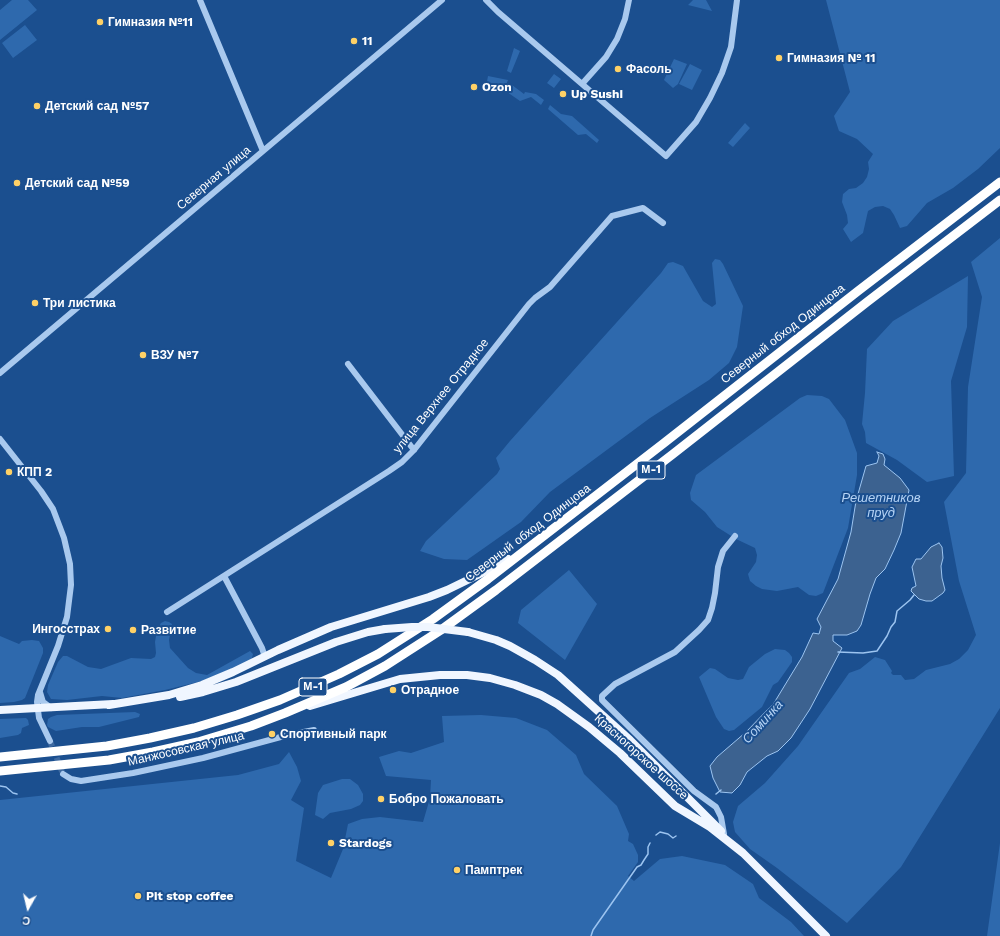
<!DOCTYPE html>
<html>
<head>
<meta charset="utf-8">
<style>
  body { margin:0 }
  #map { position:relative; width:1000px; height:936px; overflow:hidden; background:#1b4f8f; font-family:"Work Sans",sans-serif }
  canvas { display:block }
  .north { position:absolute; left:8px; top:888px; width:40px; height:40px; -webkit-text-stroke:3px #1b4f8f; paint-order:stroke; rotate:188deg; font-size:11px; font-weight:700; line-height:16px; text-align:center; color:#fff }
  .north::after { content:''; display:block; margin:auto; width:14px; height:18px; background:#fff; clip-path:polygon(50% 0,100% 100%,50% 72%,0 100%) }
</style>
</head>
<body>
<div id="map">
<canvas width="1000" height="936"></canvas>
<div class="north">С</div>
</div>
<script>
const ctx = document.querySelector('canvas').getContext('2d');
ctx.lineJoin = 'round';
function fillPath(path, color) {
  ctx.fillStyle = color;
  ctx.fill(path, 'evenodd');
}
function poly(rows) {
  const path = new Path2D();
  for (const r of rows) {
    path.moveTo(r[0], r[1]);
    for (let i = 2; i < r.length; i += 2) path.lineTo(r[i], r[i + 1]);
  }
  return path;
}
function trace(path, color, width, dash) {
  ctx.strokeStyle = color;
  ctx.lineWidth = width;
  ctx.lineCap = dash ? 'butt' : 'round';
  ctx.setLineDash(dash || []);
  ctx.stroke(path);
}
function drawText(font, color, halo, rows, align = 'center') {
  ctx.font = font + ' "Work Sans",sans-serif';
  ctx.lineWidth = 4;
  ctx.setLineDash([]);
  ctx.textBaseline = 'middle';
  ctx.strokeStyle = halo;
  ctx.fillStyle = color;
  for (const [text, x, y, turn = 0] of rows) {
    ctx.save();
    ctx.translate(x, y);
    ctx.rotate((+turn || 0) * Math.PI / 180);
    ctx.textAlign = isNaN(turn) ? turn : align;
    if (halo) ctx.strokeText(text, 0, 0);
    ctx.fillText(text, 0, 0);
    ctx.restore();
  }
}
fillPath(poly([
  [12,0,28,0,37,10,0,40,0,10],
  [693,0,706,0,712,11,688,5],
  [826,0,1000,0,1000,148,978,169,953,188,927,203,907,226,900,228,894,215,890,209,883,206,875,207,868,211,863,233,851,242,843,229,848,223,847,215,842,202,843,194,849,189,856,188,863,183,867,177,869,169,868,162,873,154,857,139,839,131,834,116,850,92],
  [25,25,37,40,13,58,2,43],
  [514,48,520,51,511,73,507,71],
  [674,59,687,64,678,84,673,88,664,80],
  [690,64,702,70,692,90,679,84],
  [554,74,561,79,554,88,547,83],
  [488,76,508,80,503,92,486,87],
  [512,85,524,94,525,92,536,94,544,100,541,105,531,97,520,101,507,92],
  [550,105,561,114,572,116,599,140,597,143,586,134,578,135,548,109],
  [745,123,750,128,733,147,728,143],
  [1000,238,1000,708,901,867,847,923,777,868,750,849,735,832,733,822,738,806,765,783,798,746,849,673,860,669,875,657,885,660,892,671,891,673,893,675,901,675,905,680,914,679,926,670,950,664,959,659,968,650,976,635,959,581,944,502,966,473,968,387,982,297,971,262],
  [715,259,720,260,723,264,743,306,737,347,729,363,709,380,650,418,550,492,521,522,467,560,444,559,420,551,426,541,497,474,500,469,496,458,510,441,661,273,668,263,673,262,683,266,703,301,712,307,716,304,712,263],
  [968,276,967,327,951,381,954,476,927,482,897,460,866,443,865,432,862,424,865,393,867,349,893,321],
  [807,395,822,396,829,399,845,420,857,453,857,475,848,528,823,593,816,596,809,595,798,587,777,591,762,589,756,586,750,581,748,574,756,562,757,555,755,548,736,539,717,527,705,512,691,500,690,493,696,475,800,398],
  [569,570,597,604,565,660,518,623,521,610],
  [165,621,169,622,172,624,169,640,170,648,188,668,196,673,207,675,250,651,253,654,252,658,250,661,202,681,165,690,122,698,102,696,67,700,51,699,47,692,48,685,58,662,63,656,67,656,88,667,101,669,131,658,151,659,155,657,156,653,155,642,157,630,161,623],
  [0,636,19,644,22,641,32,640,39,641,43,648,43,653,25,698,22,700,14,702,0,703],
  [775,649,785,650,789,653,792,657,792,662,778,682,773,685,762,707,734,730,729,731,724,729,716,717,699,677,710,668,715,669,728,678,738,680,743,679,749,667,765,654],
  [135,712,140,714,139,717,99,727,82,727,56,731,48,727,47,725,48,719,51,717,57,715],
  [481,715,516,718,547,730,576,755,584,774,617,806,629,834,628,841,633,844,638,855,638,862,628,876,634,881,660,859,682,856,725,865,753,884,759,898,791,922,804,936,0,936,0,800,238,775,279,764,289,752,297,767,301,781,291,800,304,808,296,861,331,878,343,849,348,824,362,819,380,817,423,822,430,798,431,780,386,776,379,757,399,751,411,753,444,742,442,716],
  [26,718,28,720,29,725,22,728,21,733,18,735,0,738,0,719],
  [342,779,350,779,358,785,363,794,363,801,360,805,351,809,330,813,323,819,315,815,318,793,323,785],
  [1000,843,1000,936,987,936]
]), '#2e69ad');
const water = poly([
  [877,452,883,454,885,459,884,465,900,478,909,490,901,533,894,550,885,569,876,578,870,594,861,625,857,631,847,635,833,635,833,641,842,648,810,709,791,738,778,751,767,756,747,772,740,785,732,793,720,792,713,778,710,766,717,757,746,732,774,703,802,657,813,633,819,634,821,627,817,619,838,579,851,532,856,501,866,466,877,463,879,456,877,452],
  [939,543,942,547,943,558,941,566,942,578,945,590,943,593,932,601,926,601,919,599,911,591,912,588,916,586,912,567,916,559,921,559,931,547,939,543]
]);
fillPath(water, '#3c6290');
trace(water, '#9cc4f0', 1);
trace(poly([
  [838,652,863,653,877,651,887,636,891,627,895,622,897,611,910,600,914,595],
  [0,786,6,787,13,793,17,794],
  [716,794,721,790],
  [656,835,660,832,668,834,673,838,676,836],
  [591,936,593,930,637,867,641,865,644,860,648,854,648,847,650,843]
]), '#9cc4f0', 1.5);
trace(poly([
  [50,741,63,774]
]), '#3d69a0', 6, [6, 3]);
trace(poly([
  [200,0,263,151],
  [486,0,498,12,666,156,696,122,710,98,722,73,731,47,737,0],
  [582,84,606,57,617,39,625,19,629,0],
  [348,364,414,450],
  [0,373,442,0],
  [0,439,41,491,53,509,64,538,70,564,71,585,67,617,58,646,38,695,37,702,39,718,50,741],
  [224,576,262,648,265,657],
  [167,612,389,471,402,462,414,450,529,304,535,298,550,287,612,216,643,208,663,223],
  [40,692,43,702,51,708],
  [63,774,71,779,81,781,133,773,203,758,288,735,314,730],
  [724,834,721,817,716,807,694,791,602,700,602,696,615,684,675,652,699,630,708,620,712,608,715,593,718,567,723,551,735,536]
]), '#a9c9ee', 6);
trace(poly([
  [468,632,496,640,510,646,535,660,558,675,630,740,721,831],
  [180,697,203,692,236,682,336,642,368,632,385,629],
  [109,705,169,695,202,685,233,672,278,650,331,627,429,597,447,590,482,573,508,559],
  [310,706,400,679,440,675,467,675,490,678,515,685,541,695,557,704,589,727,620,753,675,806,710,827,743,853,826,936],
  [0,710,113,704]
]), '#f0f6ff', 8);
trace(poly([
  [0,757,107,746,150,738,194,728,237,715,280,700,339,674,378,654,433,619,488,579,664,443,858,291,1000,182],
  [0,771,109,760,153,752,198,742,251,726,285,713,346,687,385,666,441,630,496,590,673,454,867,302,1000,200]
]), '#fff', 9);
trace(poly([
  [385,629,412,627,428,627,468,632]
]), '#f0f6ff', 8);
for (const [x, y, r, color] of [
  [100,22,4,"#ffd166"],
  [354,41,4,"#ffd166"],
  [779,58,4,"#ffd166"],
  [618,69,4,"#ffd166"],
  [474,87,4,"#ffd166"],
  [563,94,4,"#ffd166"],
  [37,106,4,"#ffd166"],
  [17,183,4,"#ffd166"],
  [35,303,4,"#ffd166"],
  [143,355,4,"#ffd166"],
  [9,472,4,"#ffd166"],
  [108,629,4,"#ffd166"],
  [133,630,4,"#ffd166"],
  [393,690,4,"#ffd166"],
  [272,734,4,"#ffd166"],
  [381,799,4,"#ffd166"],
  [331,843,4,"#ffd166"],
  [457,870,4,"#ffd166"],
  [138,896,4,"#ffd166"]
]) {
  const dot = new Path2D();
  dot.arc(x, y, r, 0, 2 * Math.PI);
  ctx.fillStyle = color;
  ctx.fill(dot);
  trace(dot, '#1b4f8f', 1.5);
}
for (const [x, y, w] of [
  [651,470,28],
  [313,687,28]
]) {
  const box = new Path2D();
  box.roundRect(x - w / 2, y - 9, w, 18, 3);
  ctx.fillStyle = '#1b4f8f';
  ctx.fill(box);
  trace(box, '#fff', 1);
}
drawText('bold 11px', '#fff', null, [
  ["М-1",651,470],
  ["М-1",313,687]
]);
drawText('bold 12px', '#fff', '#1b4f8f', [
  ["Гимназия №11",108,22],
  ["11",362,41],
  ["Гимназия № 11",787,58],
  ["Фасоль",626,69],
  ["Ozon",482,87],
  ["Up Sushi",571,94],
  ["Детский сад №57",45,106],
  ["Детский сад №59",25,183],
  ["Три листика",43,303],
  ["ВЗУ №7",151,355],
  ["КПП 2",17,472],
  ["Ингосстрах",100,629,"right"],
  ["Развитие",141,630],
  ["Отрадное",401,690],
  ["Спортивный парк",280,734],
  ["Бобро Пожаловать",389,799],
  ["Stardogs",339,843],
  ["Памптрек",465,870],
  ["Pit stop coffee",146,896]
], 'left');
drawText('12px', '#fff', '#1b4f8f', [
  ["Северная улица",214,178,-40],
  ["Северный обход Одинцова",783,334,-38],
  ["улица Верхнее Отрадное",441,396,-51],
  ["Северный обход Одинцова",528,533,-37],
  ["Манжосовская улица",186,749,-13],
  ["Красногорское шоссе",641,757,42]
]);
drawText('italic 13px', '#b5d3f5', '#1b4f8f', [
  ["Решетников",881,498],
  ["пруд",881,513],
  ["Соминка",763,722,-48]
]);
</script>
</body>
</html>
